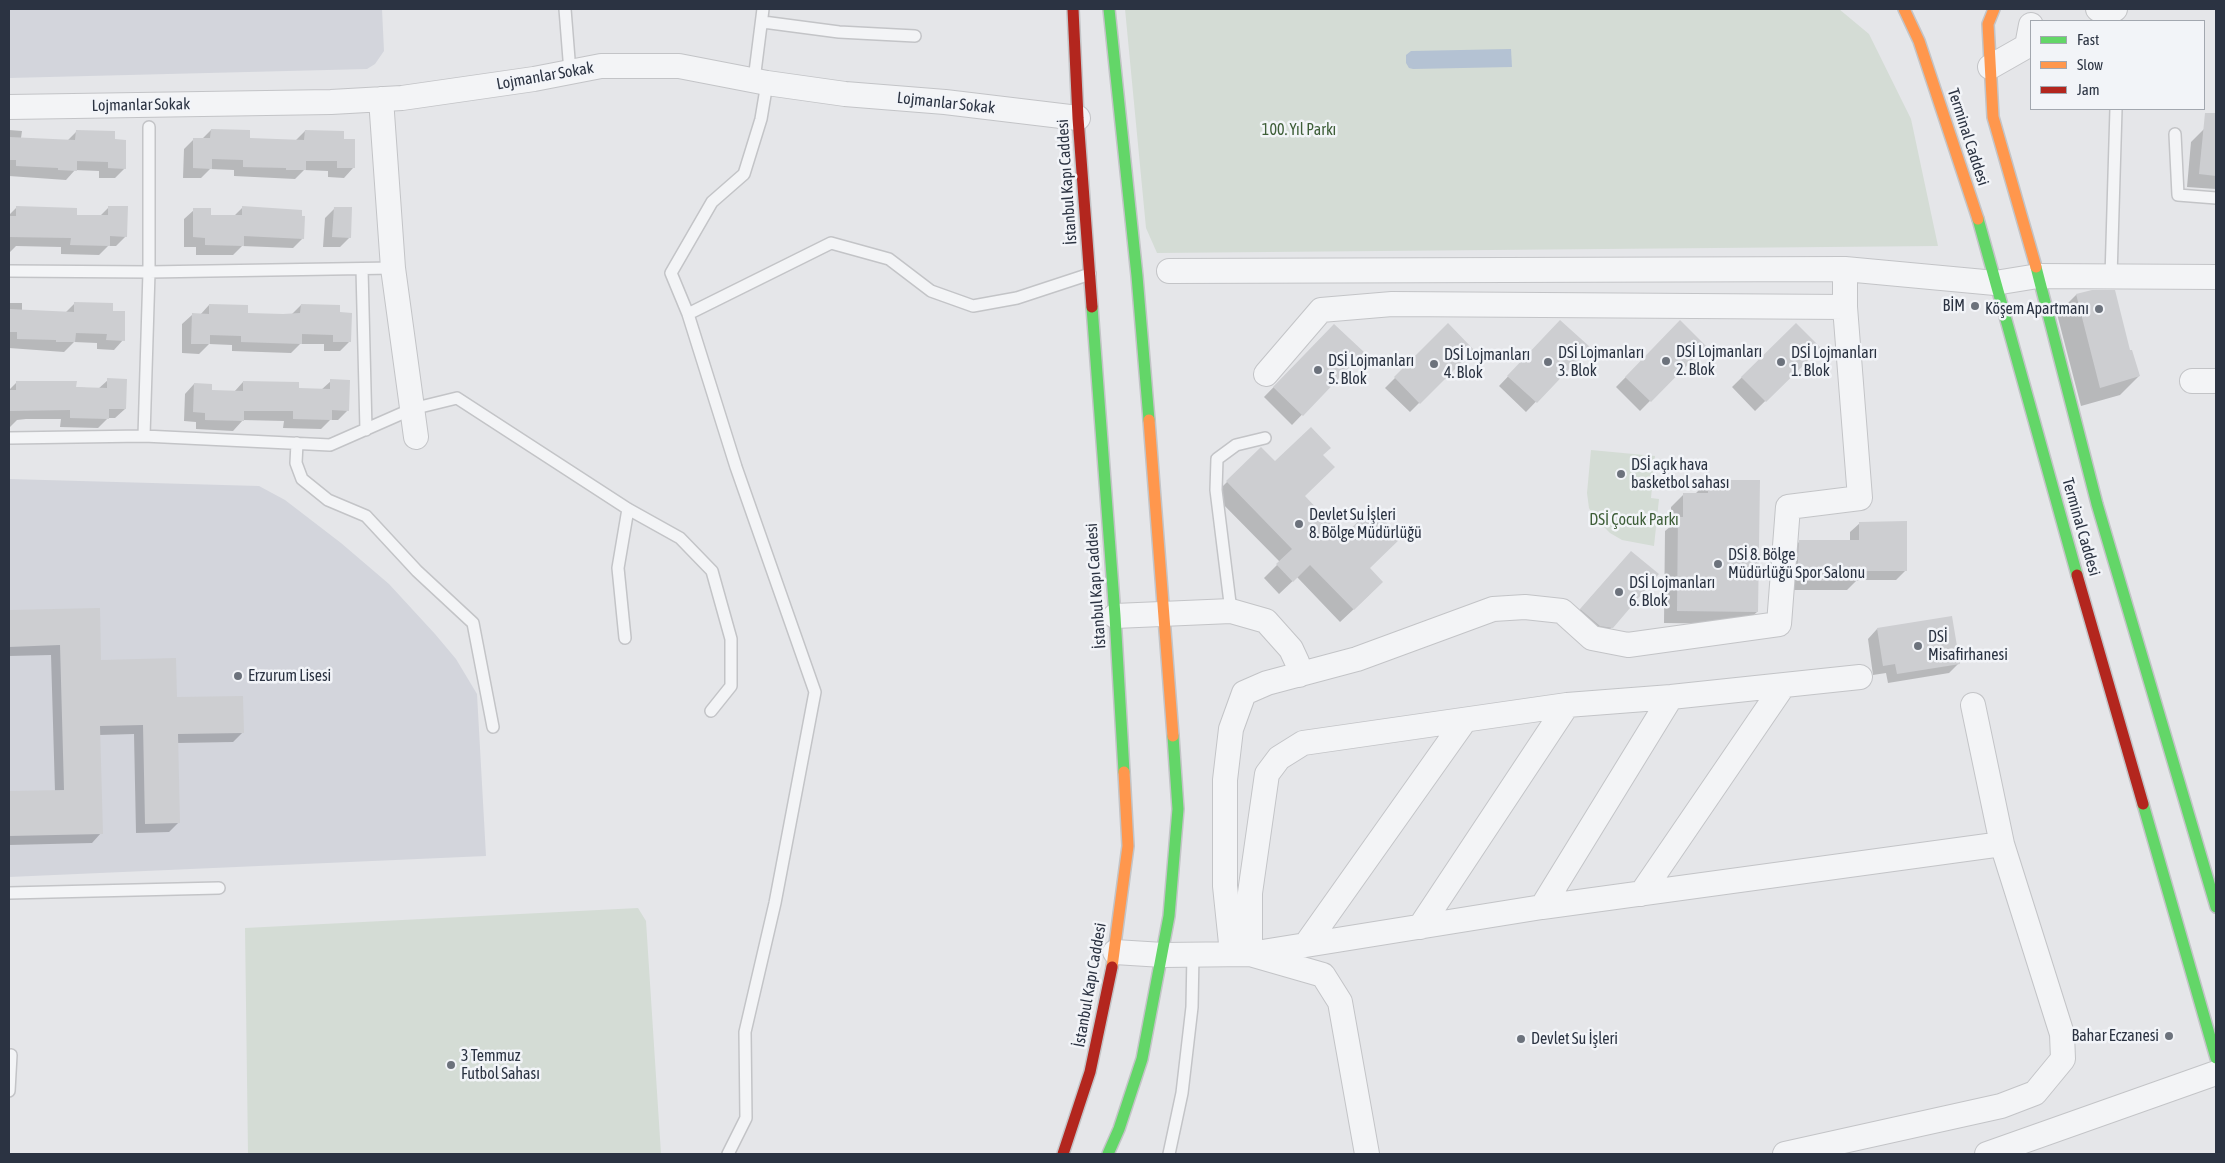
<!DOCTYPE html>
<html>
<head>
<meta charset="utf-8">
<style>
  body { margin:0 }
  #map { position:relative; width:2225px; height:1163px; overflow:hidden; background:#e5e6e9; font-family:"Asap Condensed",sans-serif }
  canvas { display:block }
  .frame { position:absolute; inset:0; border:10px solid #2b3342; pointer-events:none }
  .legend { position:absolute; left:2030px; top:20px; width:175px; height:90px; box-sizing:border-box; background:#f2f4f8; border:1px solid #a2a7af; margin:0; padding:6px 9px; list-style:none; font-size:15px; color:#2b3342 }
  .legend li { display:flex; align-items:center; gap:10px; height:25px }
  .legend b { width:25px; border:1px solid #a2a7af }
</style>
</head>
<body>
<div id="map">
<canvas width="2225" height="1163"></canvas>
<div class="frame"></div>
<ul class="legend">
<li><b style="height:6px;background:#63d668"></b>Fast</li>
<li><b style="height:6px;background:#ff974d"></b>Slow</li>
<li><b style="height:6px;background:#b3261e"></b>Jam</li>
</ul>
</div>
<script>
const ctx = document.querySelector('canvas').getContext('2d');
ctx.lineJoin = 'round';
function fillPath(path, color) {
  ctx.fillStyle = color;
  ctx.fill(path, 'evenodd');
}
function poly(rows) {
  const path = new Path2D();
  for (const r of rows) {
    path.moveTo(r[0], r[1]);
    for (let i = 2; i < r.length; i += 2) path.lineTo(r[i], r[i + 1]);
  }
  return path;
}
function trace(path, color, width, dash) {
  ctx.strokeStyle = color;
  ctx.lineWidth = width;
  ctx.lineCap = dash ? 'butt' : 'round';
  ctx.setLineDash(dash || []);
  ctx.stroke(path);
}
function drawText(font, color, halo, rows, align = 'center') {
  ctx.font = font + ' "Asap Condensed",sans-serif';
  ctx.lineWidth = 5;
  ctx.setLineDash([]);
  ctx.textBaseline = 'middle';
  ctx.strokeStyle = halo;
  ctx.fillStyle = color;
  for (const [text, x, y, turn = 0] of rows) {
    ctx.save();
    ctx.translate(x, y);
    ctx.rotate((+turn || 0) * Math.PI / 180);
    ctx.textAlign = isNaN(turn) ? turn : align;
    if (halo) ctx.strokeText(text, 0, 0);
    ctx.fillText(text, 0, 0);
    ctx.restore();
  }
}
fillPath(poly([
  [9,9,382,9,384,51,375,64,367,69,9,78],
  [9,479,259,486,285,500,341,543,389,584,435,634,456,659,477,694,486,856,9,877]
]), '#d3d5dc');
fillPath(poly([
  [1125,9,1839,9,1869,34,1911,119,1938,246,1157,253,1146,228],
  [1591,450,1655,456,1651,498,1659,499,1654,546,1622,540,1610,533,1594,517,1589,508,1587,493],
  [638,908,646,921,661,1154,248,1154,245,928]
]), '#d4dcd5');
fillPath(poly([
  [1511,49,1512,67,1413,69,1409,68,1406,63,1406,55,1411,51]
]), '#b4c2d3');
fillPath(poly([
  [2204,129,2216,130,2216,189,2187,187,2191,142],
  [9,130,22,131,21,138,67,141,76,132,113,140,125,168,115,178,99,178,99,171,75,170,66,180,9,176],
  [211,130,248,139,295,141,305,131,342,140,353,168,344,178,328,177,328,171,304,170,295,179,234,176,234,170,210,169,201,178,183,178,184,149,194,139,202,139],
  [109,207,126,236,116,246,108,246,99,255,61,254,61,247,16,246,9,253,9,215,16,208,76,216,99,217],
  [243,207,303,238,293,248,242,246,233,255,196,255,196,247,184,247,184,219,194,210,210,216,234,216],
  [335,208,350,237,340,247,323,247,325,218],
  [2092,291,2129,352,2139,376,2120,395,2081,406,2057,314,2076,295],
  [9,303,22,303,22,311,65,313,75,303,112,312,123,340,114,350,97,349,97,343,74,342,64,352,9,348],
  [209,305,247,314,291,315,301,305,338,314,349,342,340,351,324,351,324,344,300,344,291,353,232,351,232,345,209,344,199,354,182,353,182,324,192,315,200,315],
  [1680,322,1704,346,1640,411,1616,387],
  [1796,324,1819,348,1755,411,1732,387],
  [1334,325,1362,352,1292,425,1264,397],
  [1448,325,1472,350,1410,412,1385,388],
  [1551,331,1588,347,1526,412,1499,386],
  [108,380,125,409,115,418,108,418,98,428,60,427,61,419,26,419,17,420,9,428,9,390,17,382,98,389],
  [331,381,348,410,338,420,330,420,321,429,283,428,284,421,243,420,233,431,196,429,196,422,184,421,185,394,194,384,211,391,234,392,243,382,298,390,321,390],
  [1261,448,1275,463,1321,455,1303,497,1368,568,1369,595,1340,622,1297,577,1279,594,1264,578,1280,562,1214,495],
  [1708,481,1757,612,1744,624,1664,623,1665,531,1671,526,1671,507,1684,494,1695,494],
  [1860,523,1906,570,1896,580,1857,580,1847,590,1788,590,1790,551,1800,541,1850,541,1850,532],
  [1631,552,1612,627,1602,637,1572,619],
  [99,609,100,661,243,732,233,742,177,743,179,822,169,832,136,833,134,734,99,735,101,833,92,843,9,845,9,793,55,792,51,655,9,656,9,612],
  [1877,629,1958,664,1949,673,1888,683,1886,673,1873,675,1868,639]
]), '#0003');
fillPath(poly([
  [2205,113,2216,113,2216,176,2199,174],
  [211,129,250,130,250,138,304,140,305,130,344,131,344,139,355,139,355,168,337,168,337,161,306,161,306,170,286,170,286,168,243,167,243,160,212,159,212,169,193,168,193,138,210,138],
  [76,130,115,131,115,139,126,140,126,169,108,168,108,162,77,161,77,171,58,170,58,168,16,166,16,160,9,160,9,137,75,140],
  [16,206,77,208,77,215,108,215,108,206,128,206,127,237,110,236,110,246,70,245,71,238,9,237,9,216,16,216],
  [242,206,302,210,302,216,305,216,304,239,244,236,244,246,205,245,205,238,193,237,193,208,211,208,211,215,242,215],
  [334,207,352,207,351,238,332,237],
  [2092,290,2115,290,2130,350,2132,350,2140,376,2100,388,2076,294],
  [74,302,113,303,113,311,125,311,125,341,106,340,107,334,76,333,75,342,56,342,56,340,17,339,17,332,9,332,9,309,74,312],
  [209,304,248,305,248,313,283,314,300,313,301,304,340,305,340,312,352,313,351,342,333,342,333,335,302,334,302,344,241,342,241,336,210,335,210,344,191,344,192,313,209,314],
  [1560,320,1590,347,1537,403,1507,376],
  [1680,320,1706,346,1651,402,1625,377],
  [1448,323,1474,350,1420,404,1394,377],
  [1796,323,1821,348,1766,402,1741,377],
  [1334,324,1364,352,1303,416,1273,387],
  [107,378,127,379,126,409,109,409,109,419,70,418,70,410,9,411,9,390,16,390,16,381,77,381,76,387,107,388],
  [330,379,350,380,349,411,332,410,332,420,293,419,293,411,244,411,244,421,205,420,205,413,193,412,194,383,212,384,212,390,243,391,243,381,299,382,299,388,330,389],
  [1311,427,1331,448,1323,455,1335,467,1305,496,1343,536,1372,508,1401,538,1370,568,1383,582,1354,610,1310,565,1293,582,1276,564,1292,549,1226,481,1261,447,1275,461],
  [1708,480,1760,480,1758,612,1677,611,1678,517,1683,517,1683,493,1708,493],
  [1907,521,1907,571,1861,571,1858,581,1797,581,1799,540,1859,540,1859,522],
  [1631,551,1659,574,1613,628,1600,626,1580,609],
  [100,608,101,660,176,658,177,697,243,696,244,733,178,734,180,823,145,824,143,725,100,726,103,834,9,836,9,791,64,790,60,645,9,647,9,610],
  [1952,616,1960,664,1897,674,1895,664,1883,666,1877,628]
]), '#cdced1');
const lane = poly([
  [565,9,570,72],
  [763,22,839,32,915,36],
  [754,80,763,9],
  [2175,134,2178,195,2216,198],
  [362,269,366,430],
  [9,271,149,272,393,268],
  [2111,277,2116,109],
  [688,314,671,273,712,202,744,174,761,119,767,83],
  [144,436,149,272,149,127],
  [9,438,144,436,330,445,412,409,457,398,628,509,680,538,712,571,731,639,731,686,711,711],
  [297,443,296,463,302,479,328,500,366,516,417,571,473,623,493,727],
  [1231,611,1216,490,1217,459,1236,445,1265,438],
  [625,638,618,568,628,509],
  [9,893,219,888],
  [9,1091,11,1055],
  [728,1154,746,1118,745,1032,775,903,815,692,736,467,688,314,831,243,889,259,931,291,973,306,1017,298,1090,274],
  [1169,1154,1182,1093,1192,1007,1193,954]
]);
const street = poly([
  [2098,9,2115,9],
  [1990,67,2027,46,2031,25],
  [381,99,393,268,416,437],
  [9,107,331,102,402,98,534,79,601,66,679,66,767,83,845,94,945,102,1078,118],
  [1169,271,1845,269,1995,283,2038,276,2216,277],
  [1266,374,1321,310,1392,304,1845,307],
  [2192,381,2216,381],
  [1115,616,1231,611,1266,621,1291,649,1297,662,1299,675],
  [1860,677,1671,697,1567,705,1303,743,1279,758,1267,774,1250,893,1250,954,1542,907,2002,844],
  [1641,894,1783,686],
  [1542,907,1671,697],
  [1420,927,1567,705],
  [1307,943,1465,720],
  [1115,952,1163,955,1250,954,1323,975,1340,1002,1367,1154],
  [1232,953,1225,886,1225,780,1231,729,1244,693,1267,683,1357,659,1493,609,1525,607,1562,611,1592,638,1628,645,1779,624,1788,507,1860,498,1845,307,1845,269],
  [1785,1154,2001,1106,2035,1093,2063,1059,2062,1034,2002,844,1973,705],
  [1987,1154,2216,1073]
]);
const fast = poly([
  [1109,9,1137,276,1149,420],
  [1978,219,2077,575],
  [2036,267,2097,504,2216,907],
  [1092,307,1115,616,1124,772],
  [2143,804,2216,1058],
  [1108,1154,1119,1129,1142,1059,1169,916,1178,809,1173,736]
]);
const slow = poly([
  [1904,9,1919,41,1978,219],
  [1994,9,1988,24,1993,117,2036,267],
  [1149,420,1173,736],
  [1112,967,1128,846,1124,772]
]);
const jam = poly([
  [1073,9,1078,118,1092,307],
  [2077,575,2143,804],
  [1063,1154,1090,1072,1112,967]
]);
trace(lane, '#c3c4c7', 14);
trace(street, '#c3c4c7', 26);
trace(fast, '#c3c4c7', 14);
trace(slow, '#c3c4c7', 14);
trace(jam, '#c3c4c7', 14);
trace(lane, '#f3f4f6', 11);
trace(street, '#f3f4f6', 24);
trace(fast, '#63d668', 11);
trace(slow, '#ff974d', 11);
trace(jam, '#b3261e', 11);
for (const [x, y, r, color] of [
  [1975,306,5,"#6c727c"],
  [2099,309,5,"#6c727c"],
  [1666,361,5,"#6c727c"],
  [1548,362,5,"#6c727c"],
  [1781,362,5,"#6c727c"],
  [1434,364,5,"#6c727c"],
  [1318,370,5,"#6c727c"],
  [1621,474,5,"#6c727c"],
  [1299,524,5,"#6c727c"],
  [1718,564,5,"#6c727c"],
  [1619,592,5,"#6c727c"],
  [1918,646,5,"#6c727c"],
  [238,676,5,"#6c727c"],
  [2169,1036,5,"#6c727c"],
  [1521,1039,5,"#6c727c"],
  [451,1065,5,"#6c727c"]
]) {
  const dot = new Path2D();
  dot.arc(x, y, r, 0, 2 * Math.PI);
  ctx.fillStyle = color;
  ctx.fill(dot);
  trace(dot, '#f2f4f8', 2);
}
drawText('16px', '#2b3342', '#f2f4f8', [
  ["Lojmanlar Sokak",545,76,-10],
  ["Lojmanlar Sokak",946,103,6],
  ["Lojmanlar Sokak",141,105,-1],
  ["Terminal Caddesi",1968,137,72],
  ["İstanbul Kapı Caddesi",1067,182,-94],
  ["Terminal Caddesi",2081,527,74],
  ["İstanbul Kapı Caddesi",1096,586,-94],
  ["İstanbul Kapı Caddesi",1090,985,-80]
]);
drawText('16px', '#3e5e38', '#f2f4f8', [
  ["100. Yıl Parkı",1299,130],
  ["DSİ Çocuk Parkı",1634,520]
]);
drawText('16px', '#2b3342', '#f2f4f8', [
  ["BİM",1965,306,"right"],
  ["Köşem Apartmanı",2089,309,"right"],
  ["DSİ Lojmanları",1676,352],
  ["2. Blok",1676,370],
  ["DSİ Lojmanları",1558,353],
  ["3. Blok",1558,371],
  ["DSİ Lojmanları",1791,353],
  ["1. Blok",1791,371],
  ["DSİ Lojmanları",1444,355],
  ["4. Blok",1444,373],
  ["DSİ Lojmanları",1328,361],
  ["5. Blok",1328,379],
  ["DSİ açık hava",1631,465],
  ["basketbol sahası",1631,483],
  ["Devlet Su İşleri",1309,515],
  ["8. Bölge Müdürlüğü",1309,533],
  ["DSİ 8. Bölge",1728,555],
  ["Müdürlüğü Spor Salonu",1728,573],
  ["DSİ Lojmanları",1629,583],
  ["6. Blok",1629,601],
  ["DSİ",1928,637],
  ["Misafirhanesi",1928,655],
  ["Erzurum Lisesi",248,676],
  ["Bahar Eczanesi",2159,1036,"right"],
  ["Devlet Su İşleri",1531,1039],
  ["3 Temmuz",461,1056],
  ["Futbol Sahası",461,1074]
], 'left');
</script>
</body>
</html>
